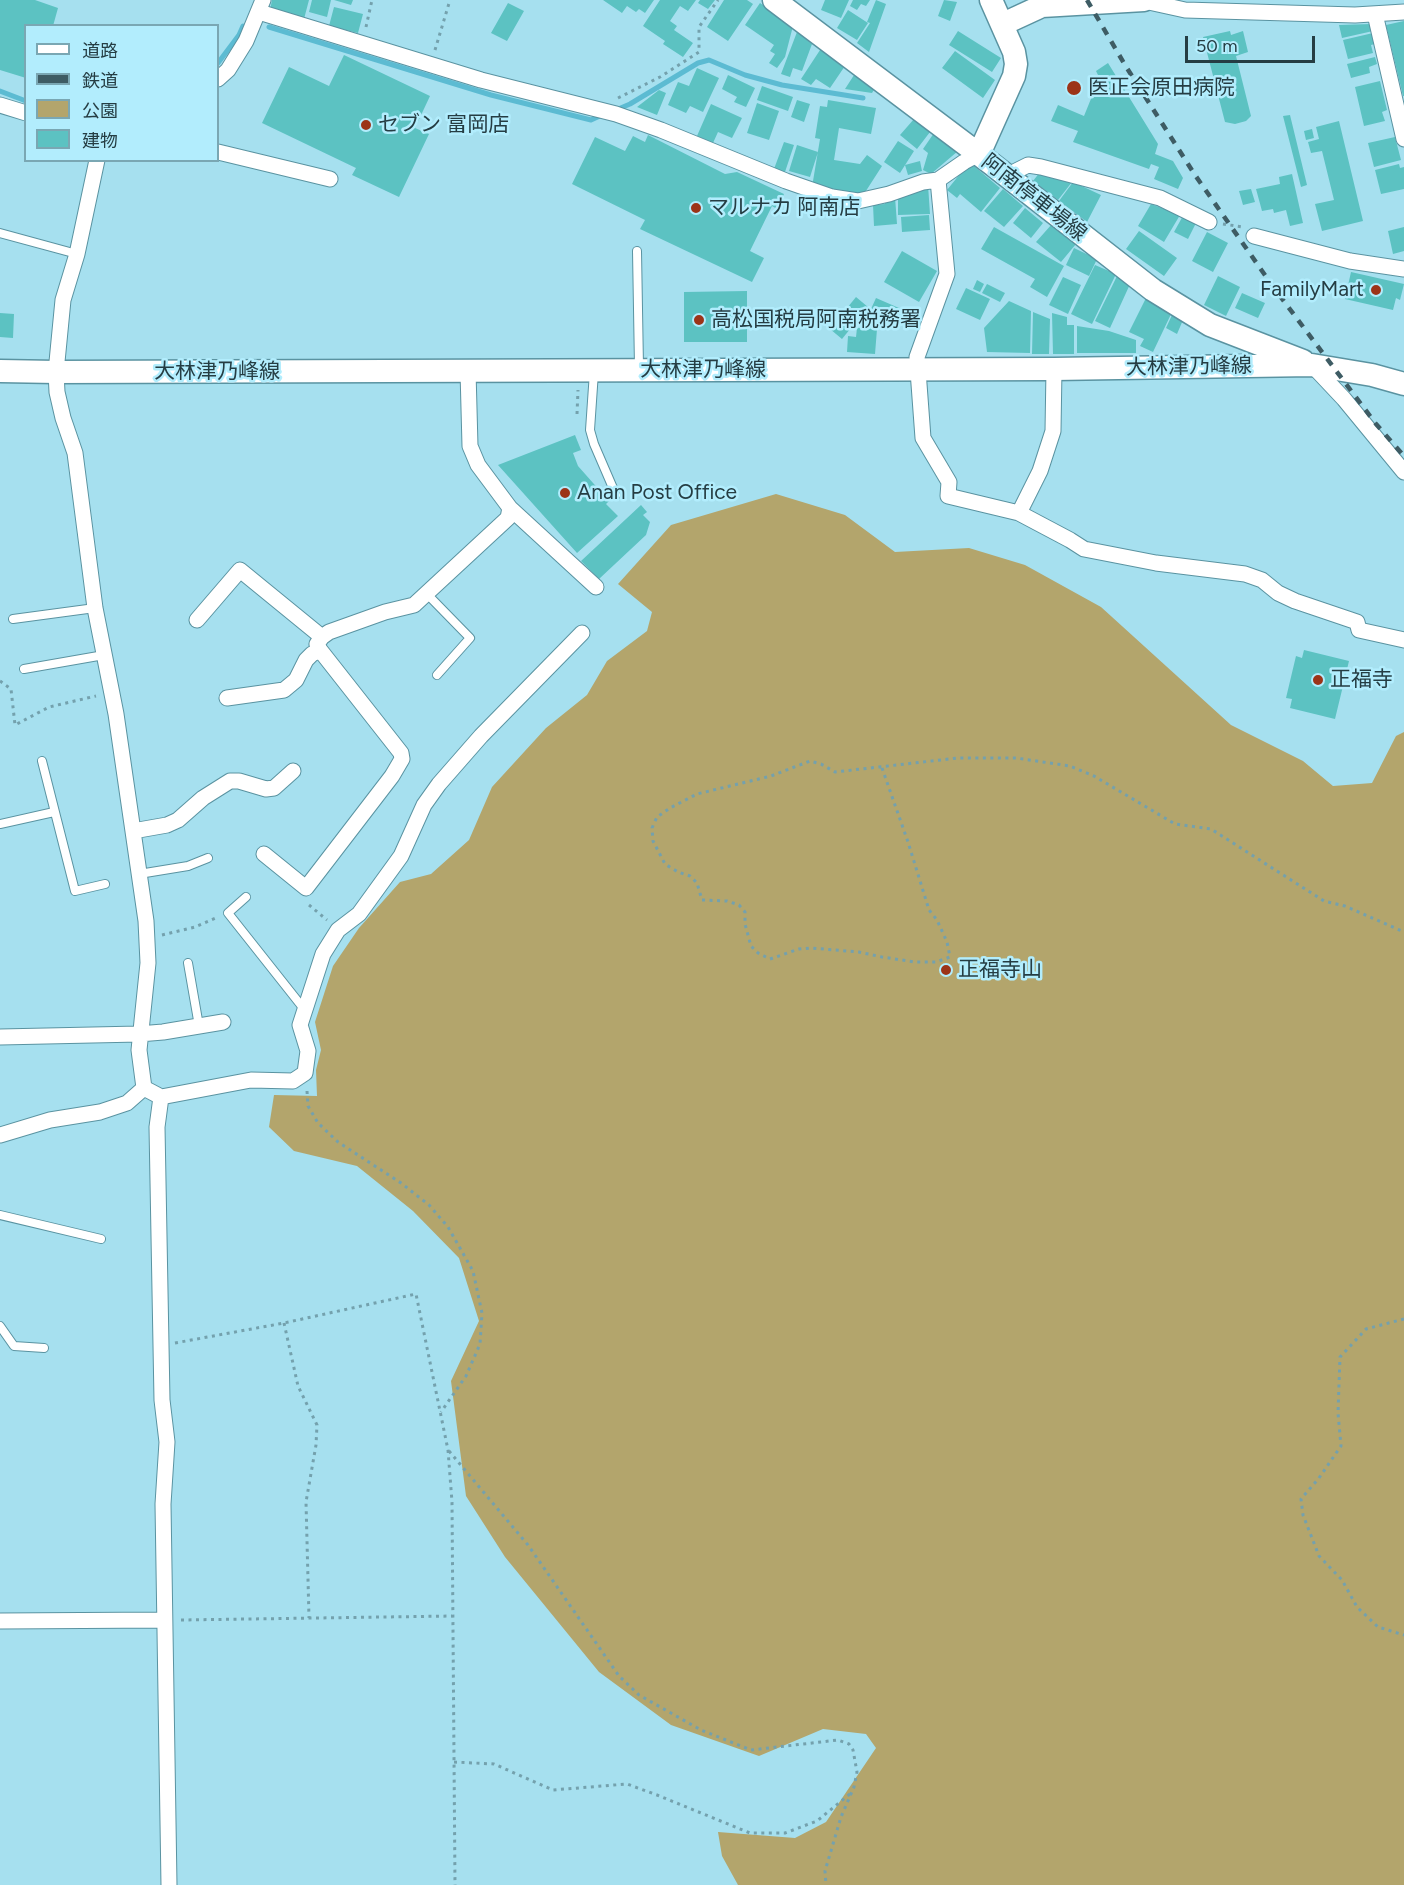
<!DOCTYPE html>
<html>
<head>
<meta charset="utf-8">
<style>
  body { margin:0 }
  #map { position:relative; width:1404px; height:1885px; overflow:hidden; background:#a6e0ef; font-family:Figtree,"Noto Sans JP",sans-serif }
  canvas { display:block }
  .legend { position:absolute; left:24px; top:24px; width:195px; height:138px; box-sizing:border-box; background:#b2edfd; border:2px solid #7aa7b3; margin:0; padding:8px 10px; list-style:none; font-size:18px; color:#253d43 }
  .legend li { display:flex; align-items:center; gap:12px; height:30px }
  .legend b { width:30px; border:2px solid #7aa7b3 }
  .scale { position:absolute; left:1185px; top:36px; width:130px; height:27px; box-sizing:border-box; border:3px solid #253d43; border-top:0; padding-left:8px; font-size:18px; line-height:21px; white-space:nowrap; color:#253d43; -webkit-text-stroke:4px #b2edfd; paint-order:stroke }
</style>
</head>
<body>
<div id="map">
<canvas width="1404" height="1885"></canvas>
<ul class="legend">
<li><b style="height:8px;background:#fff"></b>道路</li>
<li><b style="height:8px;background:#3e5c64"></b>鉄道</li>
<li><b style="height:16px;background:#b3a56c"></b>公園</li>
<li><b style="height:16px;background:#5cc2c2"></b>建物</li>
</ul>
<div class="scale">50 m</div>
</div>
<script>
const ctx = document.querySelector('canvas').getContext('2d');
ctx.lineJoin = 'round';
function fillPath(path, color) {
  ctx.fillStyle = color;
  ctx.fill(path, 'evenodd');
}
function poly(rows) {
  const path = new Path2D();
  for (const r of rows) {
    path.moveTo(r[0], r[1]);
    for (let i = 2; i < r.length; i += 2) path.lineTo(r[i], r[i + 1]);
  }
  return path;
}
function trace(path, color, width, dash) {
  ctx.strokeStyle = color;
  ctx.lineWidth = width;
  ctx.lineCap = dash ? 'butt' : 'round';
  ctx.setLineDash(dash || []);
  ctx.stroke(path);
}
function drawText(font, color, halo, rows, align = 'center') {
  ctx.font = font + ' Figtree,"Noto Sans JP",sans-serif';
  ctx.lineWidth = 5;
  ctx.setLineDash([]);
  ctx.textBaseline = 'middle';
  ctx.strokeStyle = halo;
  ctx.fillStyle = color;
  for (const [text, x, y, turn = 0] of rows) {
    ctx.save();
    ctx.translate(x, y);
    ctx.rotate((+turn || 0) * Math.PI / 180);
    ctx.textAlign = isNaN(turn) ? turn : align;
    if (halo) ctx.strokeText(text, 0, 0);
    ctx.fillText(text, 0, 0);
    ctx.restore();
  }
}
fillPath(poly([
  [776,494,845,515,895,552,969,548,1025,565,1101,607,1231,725,1303,761,1333,786,1372,783,1396,736,1404,732,1404,1885,738,1885,722,1856,718,1832,795,1838,826,1822,876,1748,866,1734,823,1729,759,1756,671,1725,599,1672,505,1557,466,1496,451,1381,479,1321,459,1258,413,1211,357,1166,294,1151,269,1127,274,1095,317,1096,316,1070,321,1050,315,1022,333,966,359,928,400,882,431,874,469,840,492,787,546,728,587,695,607,661,647,631,652,612,618,584,671,525]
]), '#b3a56c');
trace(poly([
  [269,27,491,95,591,120,602,115],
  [218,63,239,35,243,26],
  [0,91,26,101],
  [616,110,630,104,698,63,709,60,745,75,782,85,863,98]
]), '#5cbbd2', 5);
fillPath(poly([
  [0,0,35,0,58,8,53,26,26,26,26,78,0,70],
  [272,0,309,0,304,19,270,10],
  [312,0,331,0,327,17,309,12],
  [334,0,353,0,351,5],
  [603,0,654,0,645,13,639,9,636,12,627,6,622,13],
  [660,0,696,0,688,11,680,6,670,21,677,26,674,30,693,43,683,57,663,44,665,41,643,26],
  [700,0,715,0,708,9,698,3],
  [724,0,747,0,753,4,728,41,707,27],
  [825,0,849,0,841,18,821,10],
  [853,0,870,0,866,6,861,4,857,10,850,6],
  [876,0,886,4,869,52,857,43,870,23,867,22],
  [944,0,957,2,950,21,938,16],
  [508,3,524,11,507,41,491,33],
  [760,3,793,26,785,57,777,68,769,63,775,54,770,51,774,45,745,25],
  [334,7,363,14,358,33,329,26],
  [848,10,868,23,857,40,837,28],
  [1404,21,1404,96,1403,96,1386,25],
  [1371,24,1373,31,1342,38,1339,25],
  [958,31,1001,58,992,72,949,45],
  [1230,31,1231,35,1243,31,1248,52,1236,56,1251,116,1246,121,1235,124,1225,122,1203,37],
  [797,32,812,44,802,71,793,68,790,77,781,74],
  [1373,33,1375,44,1371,45,1373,53,1348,59,1343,40],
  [822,47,847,63,830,88,816,79,811,85,801,79],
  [955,51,995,80,983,98,942,68],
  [344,55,430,96,415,128,429,134,399,197,352,175,356,168,262,123,289,67,329,86],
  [1375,57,1377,64,1369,67,1370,73,1351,78,1347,64],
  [1108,63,1158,144,1155,154,1173,161,1183,178,1178,189,1154,179,1159,167,1151,164,1149,169,1073,142,1078,131,1051,121,1058,105,1084,116,1097,84,1101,81,1096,71],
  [697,68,719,78,703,112,690,106,686,113,668,105,678,82,689,86],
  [856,72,875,88,872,93,845,89],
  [728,75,755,88,746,107,734,102,737,97,722,89],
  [1380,81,1387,110,1382,112,1385,121,1364,126,1355,87],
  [762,86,793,97,788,111,757,100],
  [659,90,666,93,657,115,637,107],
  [797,100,810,104,804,122,791,117],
  [828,100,876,108,871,134,839,128,834,160,860,164,867,155,882,166,864,194,812,187,820,139,815,138,820,106,827,107],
  [757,103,779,111,769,140,747,133],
  [711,104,742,118,732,138,718,132,713,143,697,136],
  [1290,115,1307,185,1301,187,1283,116],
  [914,119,930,132,917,149,900,135],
  [1339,121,1363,221,1322,231,1315,204,1334,200,1322,151,1311,153,1308,142,1319,139,1316,127],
  [1312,129,1314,138,1306,140,1304,131],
  [934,133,958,151,931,174,923,170,928,153,923,149],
  [648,135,725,174,737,172,784,194,777,209,772,206,750,251,764,258,752,282,640,229,645,220,572,184,595,137,625,151,633,136,645,142],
  [1395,137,1401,160,1374,167,1368,143],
  [898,141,914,151,900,173,884,162],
  [784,142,794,145,785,172,774,169],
  [797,145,818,152,810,177,789,171],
  [920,161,922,171,908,175,905,165],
  [1399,164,1400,168,1404,167,1404,189,1381,194,1375,170],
  [974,166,1000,188,981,212,960,194,957,198,947,190,964,169],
  [1040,172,1072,182,1058,200,1033,181],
  [1292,174,1303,223,1290,226,1286,210,1274,213,1273,209,1262,211,1256,189,1280,184,1279,177],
  [1073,182,1101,195,1087,222,1059,201],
  [928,185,930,214,898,215,898,194],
  [1003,189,1023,206,1004,227,984,211],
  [1251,189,1255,202,1243,205,1239,191],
  [895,197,897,224,874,226,873,205,885,204,884,198],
  [1151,204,1180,215,1164,242,1138,226],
  [1025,208,1043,223,1031,238,1013,223],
  [1184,214,1197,221,1188,239,1174,232],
  [929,215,930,230,902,232,901,217],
  [1052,224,1076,244,1061,262,1036,242],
  [994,227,1064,266,1047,297,1030,287,1035,279,981,249],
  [1404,227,1404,251,1393,254,1388,231],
  [1139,231,1177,258,1164,276,1126,249],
  [1207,232,1228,243,1213,272,1192,261],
  [1074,248,1097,259,1089,276,1066,265],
  [902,251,937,271,919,302,884,282],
  [1095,265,1116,274,1092,324,1071,314],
  [1351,272,1404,284,1400,300,1396,298,1393,310,1345,299],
  [1117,276,1131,282,1110,328,1095,321],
  [1218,276,1240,287,1226,316,1204,305],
  [1063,277,1081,285,1068,314,1049,305],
  [977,280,984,284,980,292,973,289],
  [987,284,1005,293,1000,302,982,293],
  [966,288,990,299,980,320,956,309],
  [747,291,747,342,684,342,684,292],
  [1242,293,1265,303,1258,318,1235,308],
  [856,297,868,307,842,339,830,329],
  [876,298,915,315,910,327,871,309],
  [1146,298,1173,310,1153,352,1140,346,1144,339,1129,332],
  [1009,301,1031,311,1030,353,987,352,984,328],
  [1033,312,1050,319,1049,354,1032,354],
  [0,313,14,314,13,338,0,337],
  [1052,313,1067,317,1067,325,1074,325,1074,354,1053,354],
  [877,315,891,320,887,330,873,324],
  [1172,315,1183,320,1177,334,1166,328],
  [1077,326,1109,331,1136,340,1136,353,1077,353],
  [857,328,877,329,875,354,847,352,848,336,856,337],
  [575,435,581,450,573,453,578,466,609,501,606,504,618,516,577,553,498,465],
  [641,505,647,512,643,515,650,522,646,535,599,579,581,561],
  [1304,650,1349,661,1335,719,1290,708,1292,699,1286,698,1296,656,1302,658]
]), '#5cc2c2');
const lane = poly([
  [0,233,77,254],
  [637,251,639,367],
  [594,372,590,430,594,444,616,495],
  [427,594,470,638,437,675],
  [13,619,95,608],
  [24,669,104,655],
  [42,761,75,891,105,884],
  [0,824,54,812],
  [139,874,188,866,208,858],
  [246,897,228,913,304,1009],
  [188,963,199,1026],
  [0,1215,101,1239],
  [0,1326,14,1346,44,1348]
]);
const street = poly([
  [1144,1,1185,10,1355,15,1404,12],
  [259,12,481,80,616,114,661,130,786,181,832,197,858,201,889,194,923,182,938,180],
  [1375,14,1404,139],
  [218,79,228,70,246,41,263,0],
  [0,105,26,113],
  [218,152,330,179],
  [979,154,964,162,938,180,947,274,917,357,923,438,949,482,948,496,1019,513,1070,540,1084,549,1156,563,1245,574,1262,580,1278,593,1295,601,1357,622,1359,630,1404,640],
  [97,160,77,254,63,300,56,372,57,392,63,418,75,453,95,608,116,714,146,921,148,963,139,1050,144,1088],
  [1010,178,1016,171,1028,165,1041,167,1160,198,1209,222],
  [1254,236,1350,261,1404,269],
  [1312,365,1344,399,1404,472],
  [510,508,596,587],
  [1019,513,1040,471,1053,431,1054,369],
  [197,620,240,570,322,637],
  [227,698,284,690,296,680,306,660,312,654,320,650],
  [133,831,167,825,178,820,203,798,230,781,239,781,266,789,274,788,293,771],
  [264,854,306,888,392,776,402,759,401,753,320,650,317,644,322,637,329,632,385,612,414,605,508,518,510,508,478,465,470,446,468,371],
  [0,1037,139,1034,163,1032,223,1022],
  [161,1097,157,1127,162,1400,167,1442,163,1504,169,1885],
  [0,1135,50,1120,100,1112,127,1103,144,1088,161,1097,251,1080,293,1081,305,1073,308,1051,300,1025,323,954,338,930,359,914,401,856,424,805,439,784,481,736,582,633],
  [0,1621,164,1620]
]);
const secondary = poly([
  [774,0,993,165,1153,290,1210,325,1303,361],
  [1003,24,1042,6,1144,0],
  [979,154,1014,76,1016,64,1014,52,991,0],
  [0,371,56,372,1054,369,1312,365,1372,375,1404,384]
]);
trace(lane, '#5a93a1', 10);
trace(street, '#5a93a1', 17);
trace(secondary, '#5a93a1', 25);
trace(poly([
  [366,27,372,0],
  [435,50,450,0],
  [618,98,660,77,699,52,699,27,718,0],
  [1223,224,1243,227],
  [577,414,578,390],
  [0,681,11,689,15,725,49,707,96,696],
  [882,768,908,842,929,910,937,920,947,942,950,957,936,962,915,962,882,957,859,952,811,948,799,949,770,959,758,953,751,946,745,924,745,912,739,905,727,901,702,900,697,883,690,876,678,872,665,864,653,841,652,828,657,817,670,808,697,794,771,776,810,761,821,764,835,772,958,758,1016,758,1070,766,1094,776,1175,824,1211,829,1324,901,1345,906,1404,932],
  [309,905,327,920],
  [162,935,195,927,218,917],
  [307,1091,308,1106,318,1123,338,1142,401,1183,429,1205,448,1227,473,1271,482,1313,480,1344,466,1376,441,1412],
  [1404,1319,1366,1329,1340,1357,1338,1413,1341,1446,1319,1478,1301,1499,1303,1515,1319,1556,1342,1580,1357,1607,1378,1627,1404,1635],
  [284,1323,298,1386,317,1425,316,1445,306,1502,309,1618],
  [175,1343,284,1323,416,1294,448,1450,452,1502,455,1885],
  [449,1451,528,1545,619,1676,639,1695,701,1730,751,1750,838,1740,849,1744,853,1750,857,1772,854,1787,841,1817,825,1871,826,1885],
  [181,1620,452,1616],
  [454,1762,494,1764,553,1790,627,1784,657,1795,750,1833,785,1833,817,1821,851,1793]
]), '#74a1ad', 3, [3, 4.5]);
trace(lane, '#fff', 8);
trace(street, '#fff', 15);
trace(secondary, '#fff', 22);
trace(poly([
  [1087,0,1125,65,1195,175,1274,288,1376,424,1404,456]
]), '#3e5c64', 4.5, [8, 8]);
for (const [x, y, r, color] of [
  [1074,88,8,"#9c3418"],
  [366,125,6,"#9c3418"],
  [696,208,6,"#9c3418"],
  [1376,290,6,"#9c3418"],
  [699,320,6,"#9c3418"],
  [565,493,6,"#9c3418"],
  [1318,680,6,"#9c3418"],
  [946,970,6,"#9c3418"]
]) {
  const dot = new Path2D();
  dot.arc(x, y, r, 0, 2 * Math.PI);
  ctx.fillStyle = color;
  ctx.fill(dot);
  trace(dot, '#b2edfd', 2);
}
drawText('21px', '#253d43', '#b2edfd', [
  ["医正会原田病院",1088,88],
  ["セブン 富岡店",378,125],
  ["マルナカ 阿南店",708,208],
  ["FamilyMart",1364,290,"right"],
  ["高松国税局阿南税務署",711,320],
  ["Anan Post Office",577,493],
  ["正福寺",1330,680],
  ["正福寺山",958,970]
], 'left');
drawText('21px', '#253d43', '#b2edfd', [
  ["阿南停車場線",1034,198,38],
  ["大林津乃峰線",1189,367,-1],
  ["大林津乃峰線",703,370],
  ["大林津乃峰線",217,372]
]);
</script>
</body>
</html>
